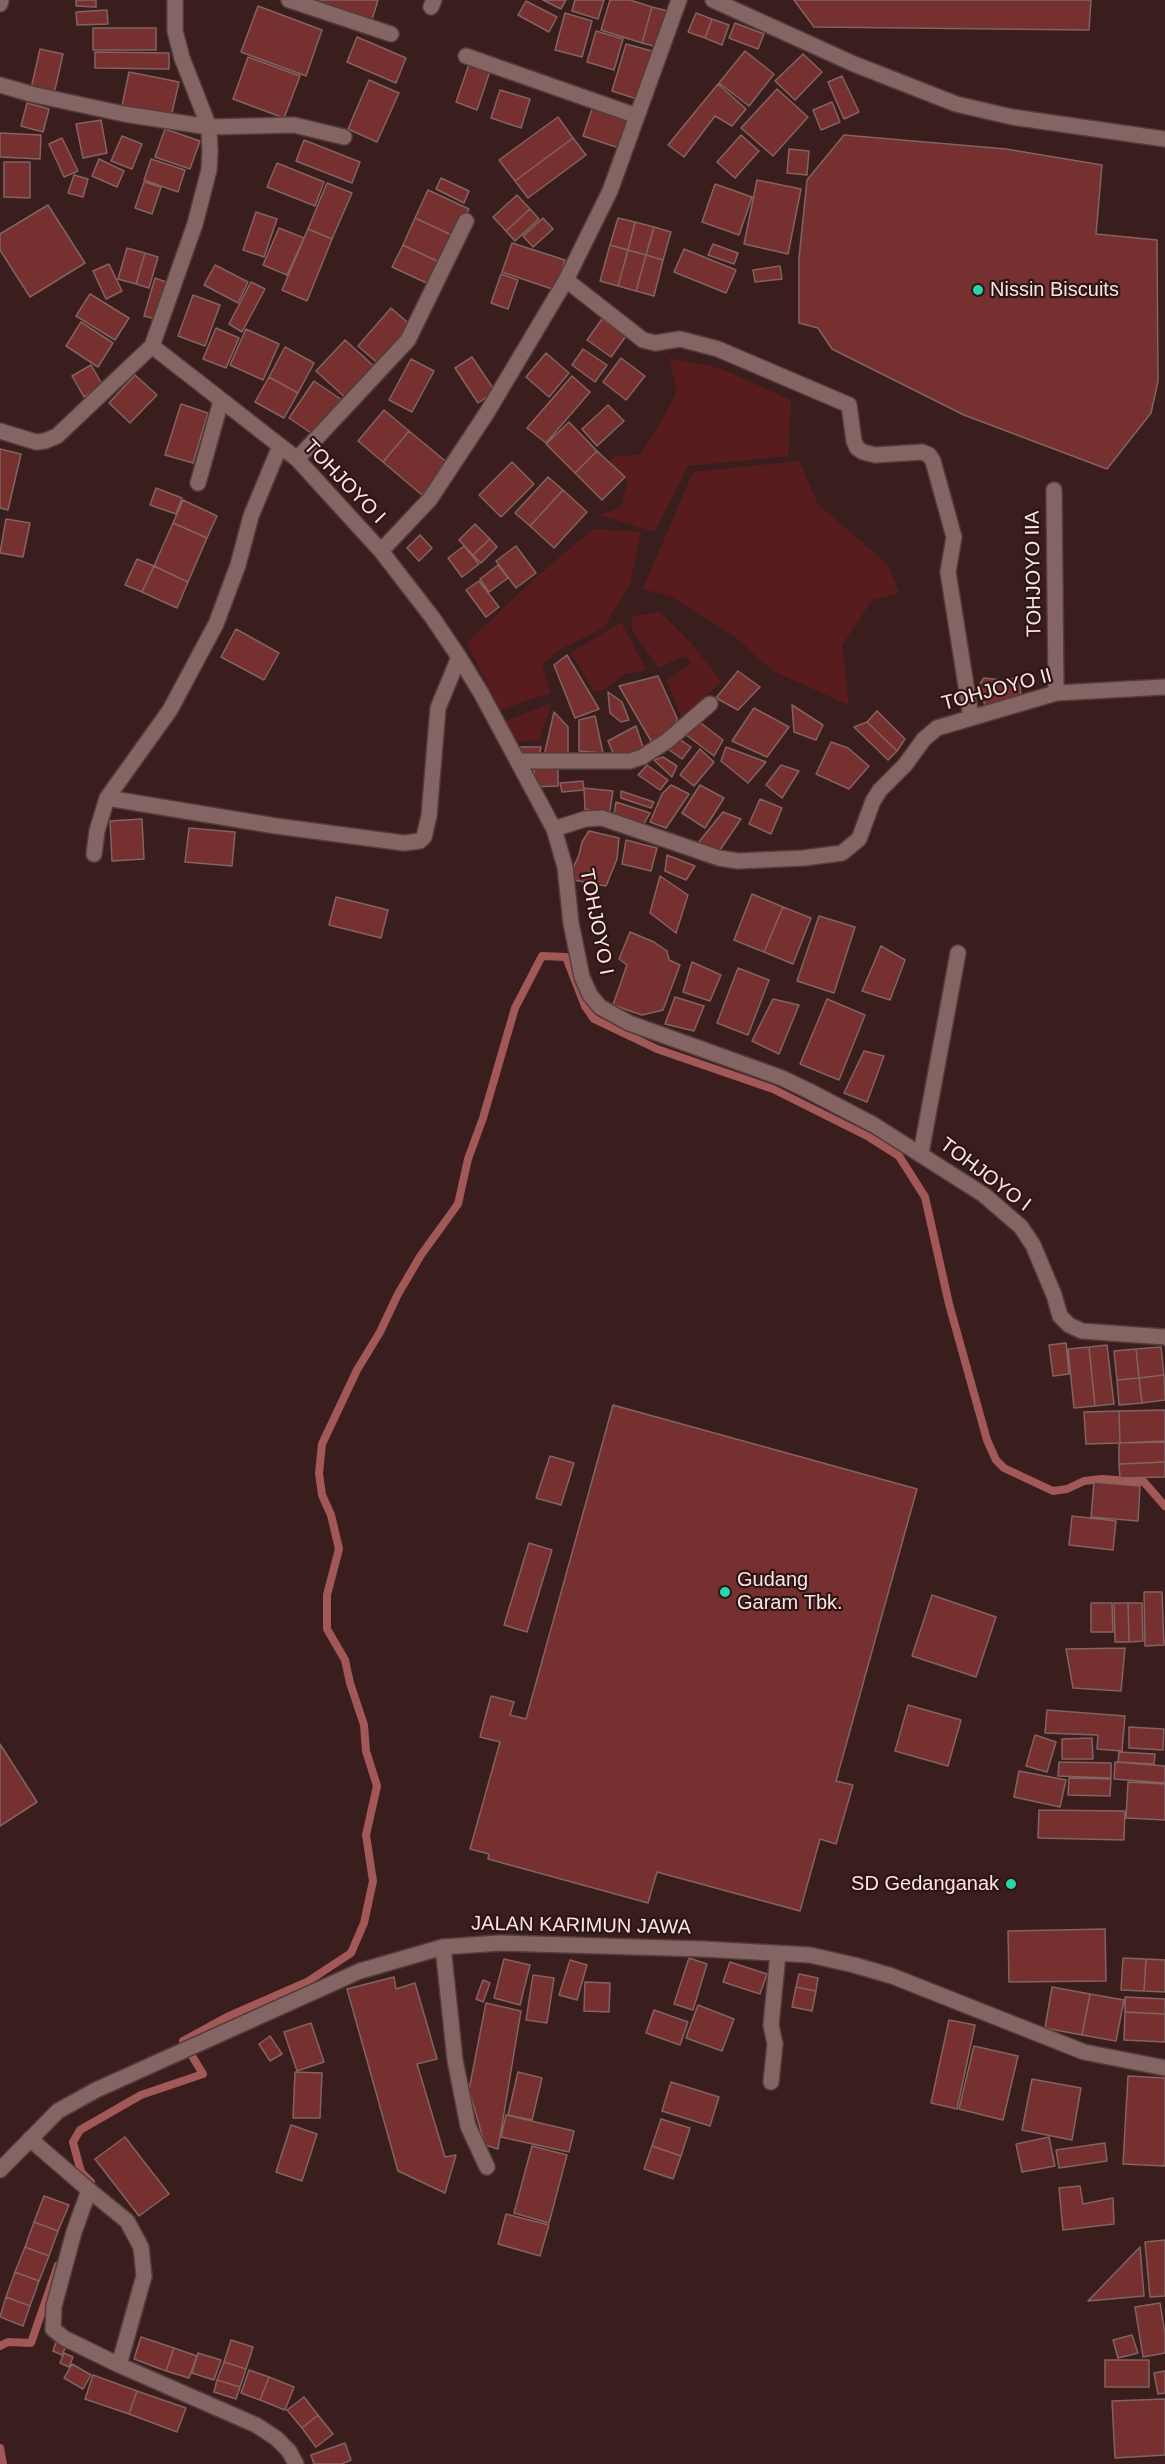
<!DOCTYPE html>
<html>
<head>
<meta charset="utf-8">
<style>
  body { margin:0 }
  canvas { display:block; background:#391e1d }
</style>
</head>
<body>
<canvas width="1165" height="2464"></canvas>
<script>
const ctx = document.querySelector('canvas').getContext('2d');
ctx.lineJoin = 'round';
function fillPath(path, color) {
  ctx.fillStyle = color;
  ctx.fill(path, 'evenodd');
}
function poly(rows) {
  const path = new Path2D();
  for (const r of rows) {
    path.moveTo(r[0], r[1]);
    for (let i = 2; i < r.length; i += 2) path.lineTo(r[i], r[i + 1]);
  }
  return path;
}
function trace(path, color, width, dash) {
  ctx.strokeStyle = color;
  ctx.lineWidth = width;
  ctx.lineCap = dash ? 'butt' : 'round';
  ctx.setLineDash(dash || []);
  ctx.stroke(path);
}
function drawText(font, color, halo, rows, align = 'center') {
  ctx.font = font + ' Arial,sans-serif';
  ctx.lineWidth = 4.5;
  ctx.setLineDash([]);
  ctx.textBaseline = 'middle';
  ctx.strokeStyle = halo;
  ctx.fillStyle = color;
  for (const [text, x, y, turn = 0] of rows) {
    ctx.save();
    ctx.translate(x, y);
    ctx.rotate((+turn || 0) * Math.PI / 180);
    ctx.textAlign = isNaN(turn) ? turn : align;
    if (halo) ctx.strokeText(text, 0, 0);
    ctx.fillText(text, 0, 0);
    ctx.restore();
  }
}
fillPath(poly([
  [669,358,719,368,791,400,788,456,688,466,654,532,601,515,621,507,628,481,607,464,615,456,640,455,664,417,677,391],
  [799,461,818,504,889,566,899,593,872,600,842,645,849,705,773,671,734,636,672,597,643,589,693,472],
  [593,529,641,532,630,584,604,627,559,650,542,665,550,693,500,710,467,643,533,580],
  [660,612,695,648,721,682,682,719,667,680,689,665,692,660,683,656,659,668,632,630,632,616],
  [621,622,646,670,625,674,601,691,593,690,571,653],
  [552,703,539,740,514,742,506,721]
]), '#591c1e');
trace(poly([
  [89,2186,91,2182,81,2172,73,2142,80,2130,141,2095,203,2074,183,2041,227,2017,307,1982,351,1953,364,1923,373,1881,366,1835,377,1786,366,1751,364,1725,350,1683,345,1660,327,1629,327,1595,339,1549,331,1515,322,1495,319,1473,322,1444,357,1370,380,1332,398,1294,421,1255,458,1204,468,1159,483,1118,515,1008,542,956,566,957,585,1006,594,1019,657,1049,773,1089,869,1137,899,1156,925,1197,949,1304,987,1440,996,1460,1004,1468,1053,1491,1067,1489,1084,1481,1102,1479,1144,1482,1165,1506],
  [0,2346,8,2342,31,2343,58,2265],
  [0,2448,3,2464]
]), '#a25856', 8);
const building = poly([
  [76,0,96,0,96,7,76,6,76,0],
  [317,0,378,0,371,23,316,3,317,0],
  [543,0,566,0,561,9,543,0],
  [575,0,604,0,598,19,572,11,575,0],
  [610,0,630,0,652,7,642,43,601,30,610,0],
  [794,0,1091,0,1089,30,814,27,794,0],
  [526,1,557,17,549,32,518,15,526,1],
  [258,6,322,30,306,76,241,52,258,6],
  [652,7,668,11,657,47,642,43,652,7],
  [107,10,108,24,77,25,76,12,107,10],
  [565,13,592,21,582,57,555,50,565,13],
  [696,13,712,19,705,38,688,32,696,13],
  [712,19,729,25,722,45,705,38,712,19],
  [735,23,764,34,758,49,729,38,735,23],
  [93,28,156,28,156,50,93,50,93,28],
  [596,31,623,39,614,70,587,62,596,31],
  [357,37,406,58,396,83,347,62,357,37],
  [626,44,652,51,637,99,612,91,626,44],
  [40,49,63,54,54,94,31,89,40,49],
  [745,51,774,74,749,106,719,83,745,51],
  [95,52,169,53,169,69,95,68,95,52],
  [803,54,822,72,795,100,775,81,803,54],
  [248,57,300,76,284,118,233,99,248,57],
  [470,61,491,68,477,110,456,102,470,61],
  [129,72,179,82,171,117,122,106,129,72],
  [842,76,859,112,844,119,828,82,842,76],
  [369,80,399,93,377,142,348,129,369,80],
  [718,84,746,109,732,126,715,116,684,157,668,145,718,84],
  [777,89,808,117,773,156,741,128,777,89],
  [500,90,530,99,521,128,491,118,500,90],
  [832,102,840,122,821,130,813,110,832,102],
  [27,103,49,109,43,132,21,126,27,103],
  [594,103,633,117,622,149,583,136,594,103],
  [558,117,573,138,515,181,499,160,558,117],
  [101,120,107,153,83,158,76,124,101,120],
  [165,129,200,141,190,169,155,157,165,129],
  [0,133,41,135,40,159,0,157,0,133],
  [741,135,759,151,735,178,717,162,741,135],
  [844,135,1006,149,1102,165,1096,234,1157,240,1158,381,1151,413,1107,469,964,415,832,349,818,328,799,323,799,258,807,180,844,135],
  [122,136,142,144,132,169,111,161,122,136],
  [62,138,78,171,64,177,49,144,62,138],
  [573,138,586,155,528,198,515,181,573,138],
  [304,140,360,162,352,183,296,161,304,140],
  [789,149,809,151,807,175,787,173,789,149],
  [99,159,124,171,117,187,92,176,99,159],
  [151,159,185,170,178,192,144,180,151,159],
  [4,162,30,162,30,198,4,197,4,162],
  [277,163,324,182,315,206,267,187,277,163],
  [74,175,88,179,83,197,68,193,74,175],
  [441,178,469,191,464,203,436,189,441,178],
  [757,180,801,189,788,254,744,244,757,180],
  [144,182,161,187,152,214,135,208,144,182],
  [327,183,352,193,332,239,308,229,327,183],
  [715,184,752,197,739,235,702,222,715,184],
  [428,190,469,209,456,237,415,218,428,190],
  [517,195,530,209,506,231,493,217,517,195],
  [48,205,85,263,30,297,0,250,0,234,48,205],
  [530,209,539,219,515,241,506,231,530,209],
  [256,212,277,219,264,257,243,250,256,212],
  [415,218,456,237,443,264,403,245,415,218],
  [543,218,553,229,533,247,523,236,543,218],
  [618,218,635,222,628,250,610,245,618,218],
  [635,222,654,227,646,255,628,250,635,222],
  [654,227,671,232,663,260,646,255,654,227],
  [279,228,304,238,287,275,263,265,279,228],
  [308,229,332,239,307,301,282,290,308,229],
  [512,243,565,260,555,290,502,272,512,243],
  [713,244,738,253,734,264,708,255,713,244],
  [403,245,443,264,433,286,392,267,403,245],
  [610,245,628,250,618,286,600,281,610,245],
  [127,248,145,253,136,284,118,279,127,248],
  [684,249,736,270,726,293,674,272,684,249],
  [628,250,646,255,636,291,618,286,628,250],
  [145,253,158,257,149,288,136,284,145,253],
  [646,255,663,260,654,296,636,291,646,255],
  [109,264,122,291,106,299,93,271,109,264],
  [215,265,248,282,238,303,204,285,215,265],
  [780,266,782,279,755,282,753,270,780,266],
  [501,274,518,280,508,309,491,303,501,274],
  [155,278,166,282,155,319,144,316,155,278],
  [251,282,265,289,242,332,229,324,251,282],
  [90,294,129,318,115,340,76,316,90,294],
  [193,295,220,305,205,346,178,336,193,295],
  [391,308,414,328,381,366,358,346,391,308],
  [602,319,626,336,611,357,587,340,602,319],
  [81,322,113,343,98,367,66,346,81,322],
  [216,328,239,338,226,368,203,359,216,328],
  [246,329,279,344,263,380,230,365,246,329],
  [345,340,377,369,348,400,316,371,345,340],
  [285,347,314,363,298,393,269,377,285,347],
  [583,349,607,365,595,382,572,365,583,349],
  [546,353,569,373,549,397,526,377,546,353],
  [472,357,495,391,478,403,455,368,472,357],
  [621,358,645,376,626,400,603,382,621,358],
  [411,359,434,371,412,412,389,400,411,359],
  [91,365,103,386,84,397,72,376,91,365],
  [135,375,157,395,130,423,109,403,135,375],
  [572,376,590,392,546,443,527,428,572,376],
  [269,377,298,393,284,418,255,402,269,377],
  [314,381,342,400,317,437,289,418,314,381],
  [181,404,208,413,193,463,165,455,181,404],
  [608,405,624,421,597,446,582,429,608,405],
  [384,410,409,431,383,462,358,441,384,410],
  [569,422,597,451,575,473,546,444,569,422],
  [409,431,449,464,422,495,383,462,409,431],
  [0,449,21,454,8,510,0,508,0,449],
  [597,451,625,477,602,500,575,473,597,451],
  [512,462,534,484,501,517,479,495,512,462],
  [548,477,563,490,530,526,515,513,548,477],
  [156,488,182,498,176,514,150,505,156,488],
  [563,490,587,512,554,548,530,526,563,490],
  [183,500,217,516,207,538,173,523,183,500],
  [6,519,30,523,23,557,0,553,6,519],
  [173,523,207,538,188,582,154,566,173,523],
  [475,524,490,539,473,555,459,540,475,524],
  [420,535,432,548,419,561,407,548,420,535],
  [490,539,497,547,481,563,473,555,490,539],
  [464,546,479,564,462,577,448,558,464,546],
  [516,546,536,573,516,588,496,561,516,546],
  [137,559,154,566,142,592,125,585,137,559],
  [498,565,508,578,489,592,480,579,498,565],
  [154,566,188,582,177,608,142,592,154,566],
  [479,581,499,607,486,617,466,590,479,581],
  [236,629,279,653,264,680,221,657,236,629],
  [567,655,599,709,575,718,554,665,567,655],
  [738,671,760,687,738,710,716,698,738,671],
  [658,676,677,718,675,730,651,741,619,686,658,676],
  [984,678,1002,680,1019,678,1021,696,985,706,979,685,984,678],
  [608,692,622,702,629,720,621,722,610,713,608,692],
  [792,705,823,725,816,740,794,732,792,705],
  [754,708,789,727,767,757,732,741,754,708],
  [877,711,905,739,897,751,867,722,877,711],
  [554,712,568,727,568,757,544,756,554,712],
  [595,716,603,753,579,751,579,720,595,716],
  [697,720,723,740,714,756,685,734,697,720],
  [867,722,897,751,888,760,854,727,867,722],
  [636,726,645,753,616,760,608,741,636,726],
  [679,739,691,747,682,759,668,749,679,739],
  [831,742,848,748,869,766,849,789,816,774,831,742],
  [518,747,541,747,539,757,520,759,518,747],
  [726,747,766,762,748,783,721,761,726,747],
  [700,749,714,762,694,786,680,775,700,749],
  [663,757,677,766,672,777,654,760,663,757],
  [558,763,558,786,534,787,534,764,558,763],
  [647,765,668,780,660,790,638,775,647,765],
  [781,765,799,771,782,798,766,785,781,765],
  [583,781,584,790,562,792,560,783,583,781],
  [671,785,689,794,666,828,650,822,662,794,671,785],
  [700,785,724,798,705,828,682,813,700,785],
  [584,788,613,791,609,816,585,809,584,788],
  [621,791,654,802,651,808,621,798,621,791],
  [760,799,782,808,771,834,749,824,760,799],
  [616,802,650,813,641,829,613,820,616,802],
  [723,812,741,819,718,853,698,843,723,812],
  [142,819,144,859,112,861,110,821,142,819],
  [189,828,235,832,232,866,185,862,189,828],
  [589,831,619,838,617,859,606,886,568,879,579,855,582,842,589,831],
  [626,840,657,848,651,871,622,864,626,840],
  [667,855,695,866,686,880,665,871,667,855],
  [660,876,688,895,676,933,650,913,660,876],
  [752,894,783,907,764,952,734,940,752,894],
  [336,897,388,910,381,938,329,925,336,897],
  [783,907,811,918,793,964,764,952,783,907],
  [819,916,855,927,834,993,797,981,819,916],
  [630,932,654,942,667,951,669,960,680,965,663,1010,642,1015,613,1005,627,965,619,959,630,932],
  [881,946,905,960,890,1000,862,991,881,946],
  [692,962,721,975,710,1001,683,992,692,962],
  [738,968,769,980,748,1035,717,1023,738,968],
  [675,997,704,1006,694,1031,665,1024,675,997],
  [773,999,799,1005,779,1054,752,1041,773,999],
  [827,999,865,1015,839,1080,800,1064,827,999],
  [864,1051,884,1056,867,1102,844,1093,864,1051],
  [1066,1343,1069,1374,1053,1376,1049,1345,1066,1343],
  [1107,1345,1114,1404,1095,1406,1089,1347,1107,1345],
  [1089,1347,1095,1406,1074,1408,1068,1349,1089,1347],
  [1161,1347,1164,1375,1139,1378,1136,1349,1161,1347],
  [1136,1349,1139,1378,1117,1380,1114,1351,1136,1349],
  [1164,1375,1165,1400,1142,1403,1139,1378,1164,1375],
  [1139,1378,1142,1403,1119,1405,1117,1380,1139,1378],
  [613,1405,917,1489,836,1781,853,1785,836,1844,820,1839,800,1911,657,1872,648,1903,488,1859,489,1854,470,1849,500,1742,480,1737,491,1696,514,1702,510,1715,526,1719,613,1405],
  [1165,1410,1165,1441,1120,1443,1119,1411,1165,1410],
  [1119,1411,1120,1443,1086,1444,1084,1412,1119,1411],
  [1165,1442,1165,1462,1119,1464,1119,1443,1165,1442],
  [550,1456,574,1463,561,1505,536,1498,550,1456],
  [1165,1462,1165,1477,1120,1478,1119,1464,1165,1462],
  [1094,1482,1140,1486,1138,1521,1091,1517,1094,1482],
  [1072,1516,1116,1521,1113,1550,1069,1545,1072,1516],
  [529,1543,552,1550,527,1632,504,1625,529,1543],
  [1144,1592,1162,1592,1164,1645,1145,1646,1144,1592],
  [932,1595,996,1617,976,1677,912,1656,932,1595],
  [1091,1603,1112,1603,1113,1632,1091,1632,1091,1603],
  [1114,1603,1128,1603,1129,1642,1115,1642,1114,1603],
  [1128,1603,1142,1603,1143,1641,1129,1642,1128,1603],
  [1125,1648,1121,1691,1073,1688,1066,1649,1125,1648],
  [908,1705,961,1720,948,1766,895,1751,908,1705],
  [1047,1710,1125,1716,1122,1751,1097,1749,1098,1735,1045,1733,1047,1710],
  [1129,1727,1164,1729,1163,1750,1129,1748,1129,1727],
  [1035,1735,1056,1742,1047,1772,1026,1766,1035,1735],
  [1092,1738,1093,1759,1062,1759,1062,1739,1092,1738],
  [0,1744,37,1802,0,1826,0,1744],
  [1119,1752,1155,1754,1154,1764,1118,1762,1119,1752],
  [1059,1762,1111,1763,1111,1778,1058,1776,1059,1762],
  [1115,1762,1165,1766,1165,1783,1114,1779,1115,1762],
  [1019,1771,1066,1780,1060,1807,1014,1797,1019,1771],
  [1069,1778,1111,1779,1110,1796,1068,1795,1069,1778],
  [1128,1782,1165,1784,1165,1820,1126,1818,1128,1782],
  [1039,1810,1125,1811,1124,1840,1038,1838,1039,1810],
  [1105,1929,1106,1981,1009,1982,1008,1931,1105,1929],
  [689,1958,707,1964,693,2010,674,2004,689,1958],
  [1123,1958,1146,1959,1144,1991,1121,1990,1123,1958],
  [504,1959,530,1965,520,2005,494,1998,504,1959],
  [1146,1959,1165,1960,1165,1992,1144,1991,1146,1959],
  [570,1960,587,1965,577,2000,559,1995,570,1960],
  [730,1962,767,1974,760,1994,723,1982,730,1962],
  [799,1974,818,1978,816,1991,796,1987,799,1974],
  [533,1975,554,1978,547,2023,526,2020,533,1975],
  [394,1977,396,1989,415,1983,437,2059,417,2064,445,2157,456,2155,445,2193,398,2171,347,1989,394,1977],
  [483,1980,490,1983,483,2002,476,1999,483,1980],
  [585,1982,610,1983,609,2012,584,2011,585,1982],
  [796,1987,816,1991,812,2011,792,2007,796,1987],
  [1052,1987,1090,1994,1082,2035,1045,2028,1052,1987],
  [1090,1994,1124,2000,1116,2041,1082,2035,1090,1994],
  [1125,1997,1165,1999,1165,2014,1125,2012,1125,1997],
  [486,2003,521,2011,498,2149,485,2145,469,2090,486,2003],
  [698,2005,734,2019,722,2051,686,2038,698,2005],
  [654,2010,688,2022,680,2045,646,2033,654,2010],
  [1125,2012,1165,2014,1165,2042,1124,2040,1125,2012],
  [949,2020,975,2025,957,2109,931,2103,949,2020],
  [311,2023,324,2062,297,2071,284,2032,311,2023],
  [270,2036,282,2054,270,2061,259,2044,270,2036],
  [974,2046,1018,2056,1003,2120,959,2109,974,2046],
  [295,2072,322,2073,320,2118,293,2118,295,2072],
  [518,2072,542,2078,532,2120,508,2115,518,2072],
  [1128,2076,1165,2078,1165,2166,1123,2164,1128,2076],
  [1032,2079,1081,2088,1072,2140,1022,2130,1032,2079],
  [671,2082,719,2097,710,2126,662,2111,671,2082],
  [506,2115,574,2131,569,2152,501,2137,506,2115],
  [661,2119,690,2128,681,2156,652,2146,661,2119],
  [291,2125,317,2134,302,2181,276,2172,291,2125],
  [125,2137,169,2194,139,2216,95,2159,125,2137],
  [1049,2137,1055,2166,1022,2172,1016,2144,1049,2137],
  [1105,2143,1107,2161,1059,2168,1056,2150,1105,2143],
  [532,2146,567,2155,549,2223,514,2213,532,2146],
  [652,2146,681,2156,673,2179,644,2169,652,2146],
  [1080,2186,1083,2204,1113,2198,1114,2224,1063,2230,1059,2188,1080,2186],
  [44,2196,69,2205,58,2231,34,2222,44,2196],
  [506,2214,549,2225,540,2256,498,2244,506,2214],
  [34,2222,58,2231,49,2256,25,2247,34,2222],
  [1165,2240,1165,2296,1150,2297,1145,2242,1165,2240],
  [25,2247,49,2256,39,2281,15,2272,25,2247],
  [1140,2247,1144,2296,1088,2301,1140,2247],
  [15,2272,39,2281,30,2306,6,2297,15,2272],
  [6,2297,30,2306,23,2326,0,2317,6,2297],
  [1160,2303,1165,2333,1165,2353,1143,2357,1135,2307,1160,2303],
  [1132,2335,1138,2353,1118,2358,1113,2340,1132,2335],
  [141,2337,174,2348,166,2371,134,2359,141,2337],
  [231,2340,253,2347,246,2369,224,2362,231,2340],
  [56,2342,66,2346,62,2355,53,2351,56,2342],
  [174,2348,197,2356,189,2378,166,2371,174,2348],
  [64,2353,73,2357,69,2367,60,2363,64,2353],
  [198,2353,221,2360,214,2380,192,2373,198,2353],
  [1105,2360,1149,2360,1149,2387,1105,2387,1105,2360],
  [224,2362,246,2369,240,2387,217,2380,224,2362],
  [72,2364,91,2375,83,2389,64,2378,72,2364],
  [249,2370,269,2377,260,2400,241,2393,249,2370],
  [1165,2371,1165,2393,1158,2394,1154,2373,1165,2371],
  [93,2375,137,2391,129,2414,85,2399,93,2375],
  [269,2377,294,2387,285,2410,260,2400,269,2377],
  [217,2380,240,2387,236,2399,214,2392,217,2380],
  [137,2391,186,2408,177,2432,129,2414,137,2391],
  [304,2397,318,2415,302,2428,287,2410,304,2397],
  [1165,2399,1165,2455,1115,2458,1112,2401,1165,2399],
  [318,2415,333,2434,316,2447,302,2428,318,2415],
  [345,2443,351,2460,342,2464,314,2464,311,2455,345,2443]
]);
fillPath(building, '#763030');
trace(building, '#836361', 1.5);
const minor = poly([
  [289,0,391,34],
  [713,0,854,64,956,104,1012,117,1165,139],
  [0,4,1,0],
  [431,7,434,0],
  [466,56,637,116],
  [0,85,31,94,124,114,209,127,294,125,344,137],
  [566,280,643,340,655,343,680,339,718,349,849,405,854,441,857,448,863,452,875,455,922,452,929,455,933,461,954,537,948,572,971,717],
  [152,346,297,459,381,551,432,617,459,657,481,693,554,829,565,867,571,923,582,977,590,995,600,1007,629,1023,782,1078,809,1091,874,1125,984,1195,1021,1227,1033,1245,1054,1295,1060,1316,1069,1325,1082,1331,1165,1337],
  [0,431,36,442,45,441,57,436,152,346,195,224,209,170,210,151,209,127,182,58,175,31,175,0],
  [297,459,408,340,466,221],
  [198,483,221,401],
  [1054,490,1056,693],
  [381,551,430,499,488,411,566,280,610,191,679,0],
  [518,761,630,761,642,757,667,741,710,704],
  [107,798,276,826,404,843,420,841,424,837,429,816,438,708,459,657],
  [554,829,585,819,602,818,719,858,738,861,804,858,842,853,859,839,873,801,880,790,905,765,924,739,937,728,1056,693,1165,687],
  [94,854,97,831,107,798,170,710,216,624,238,565,251,516,280,446],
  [921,1153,958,953],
  [443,1947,455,2060,468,2126,487,2167],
  [771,2082,775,2044,771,2025,778,1954],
  [30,2139,89,2190,74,2232,54,2306,53,2329,64,2338,119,2365,256,2425,276,2438,289,2451,296,2464],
  [89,2190,127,2221,141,2247,144,2276,119,2365]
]);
const tertiary = poly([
  [0,2170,58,2111,96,2090,360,1971,443,1947,500,1943,703,1949,810,1955,854,1965,892,1976,1084,2052,1165,2068]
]);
trace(minor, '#533c3c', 18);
trace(tertiary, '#533c3c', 18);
trace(minor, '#856563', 15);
trace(tertiary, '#856563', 15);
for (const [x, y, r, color] of [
  [978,290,6,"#28d5ad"],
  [725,1592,6,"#28d5ad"],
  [1011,1884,6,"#28d5ad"]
]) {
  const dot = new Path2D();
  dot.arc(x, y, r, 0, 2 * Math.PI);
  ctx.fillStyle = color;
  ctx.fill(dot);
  trace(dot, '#2e1514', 2);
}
drawText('20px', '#f8e5e4', '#2e1514', [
  ["Nissin Biscuits",990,290],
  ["Gudang",737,1580],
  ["Garam Tbk.",737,1603],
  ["SD Gedanganak",999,1884,"right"]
], 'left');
drawText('20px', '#f8e5e4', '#2e1514', [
  ["TOHJOYO I",344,482,46],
  ["TOHJOYO IIA",1034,574,-91],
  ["TOHJOYO II",997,690,-15],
  ["TOHJOYO I",596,922,79],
  ["TOHJOYO I",985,1175,37],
  ["JALAN KARIMUN JAWA",581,1926,1]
]);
</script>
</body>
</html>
